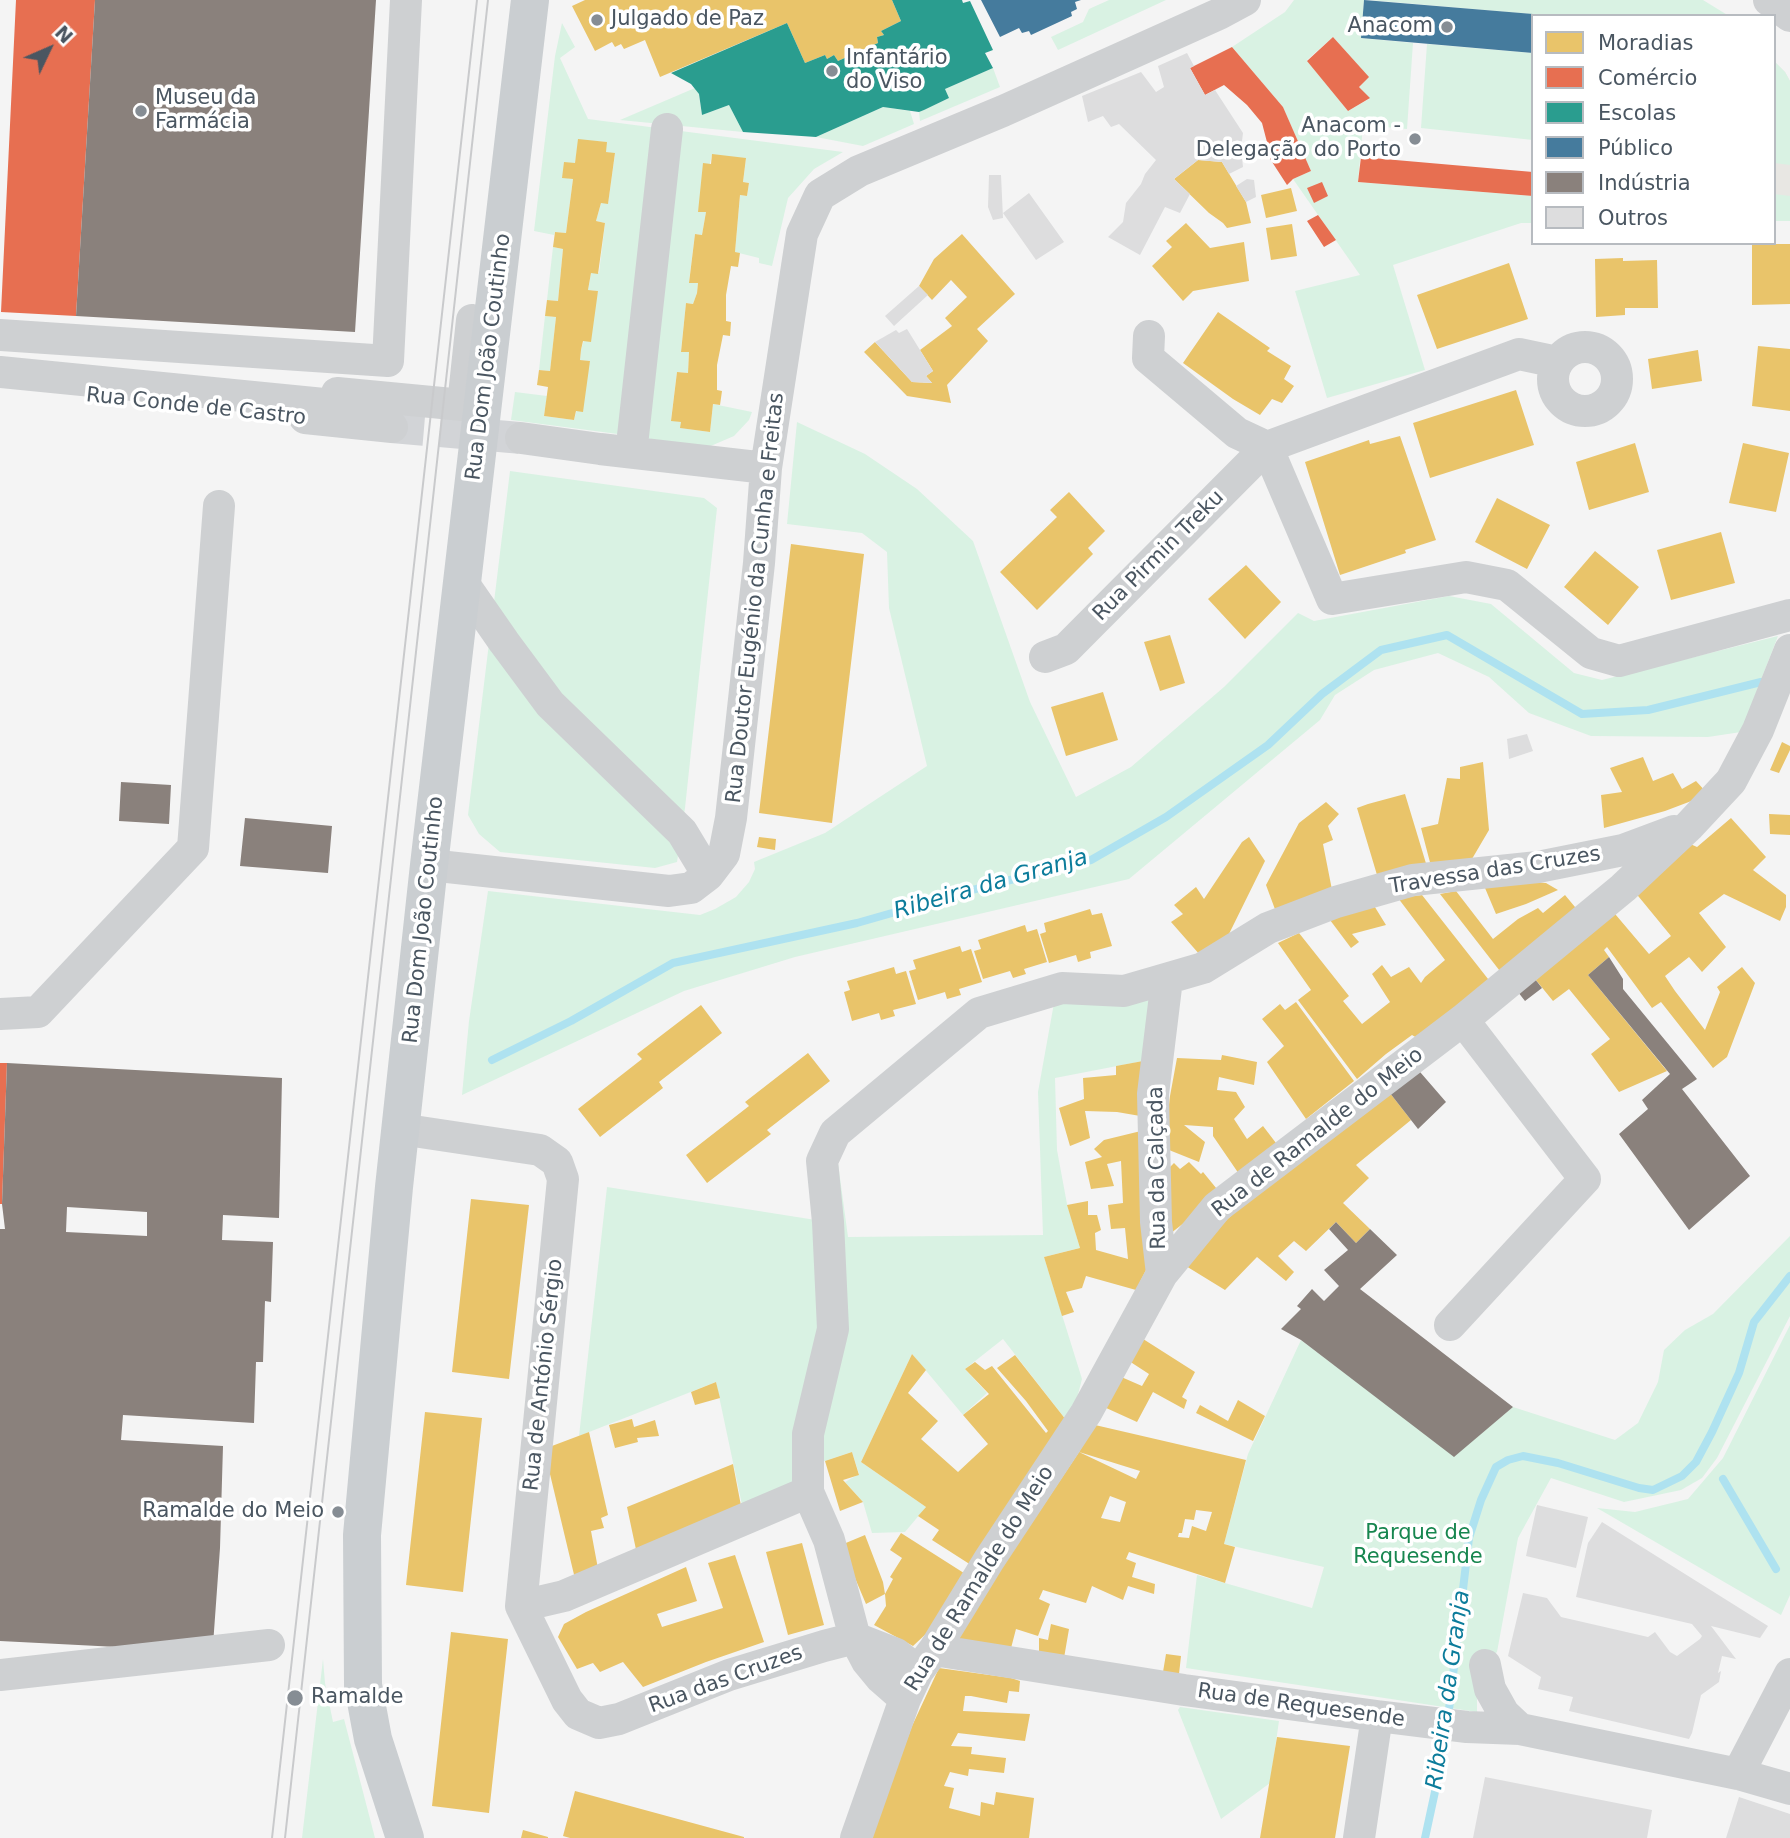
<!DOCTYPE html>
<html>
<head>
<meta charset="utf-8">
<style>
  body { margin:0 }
  #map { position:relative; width:1790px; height:1838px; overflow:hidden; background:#f4f4f4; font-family:"DejaVu Sans",sans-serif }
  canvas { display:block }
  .legend { position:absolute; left:1531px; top:14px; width:245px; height:231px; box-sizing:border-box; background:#fff; border:2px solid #b7bbc0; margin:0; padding:9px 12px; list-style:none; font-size:21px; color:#4a5661 }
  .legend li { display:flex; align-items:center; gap:14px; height:35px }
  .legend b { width:35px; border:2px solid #b7bbc0 }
  .north { position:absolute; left:14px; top:14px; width:70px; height:70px; -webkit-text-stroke:5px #fff; paint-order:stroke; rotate:46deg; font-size:19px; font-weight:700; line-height:28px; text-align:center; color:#4a5661 }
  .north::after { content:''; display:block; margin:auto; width:24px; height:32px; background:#4a5661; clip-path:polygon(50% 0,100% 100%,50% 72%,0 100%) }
</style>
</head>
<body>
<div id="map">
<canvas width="1790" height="1838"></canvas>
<ul class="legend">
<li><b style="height:19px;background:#e9c46a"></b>Moradias</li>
<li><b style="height:19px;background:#e76f51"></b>Comércio</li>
<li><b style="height:19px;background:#2a9d8f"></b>Escolas</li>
<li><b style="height:19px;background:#457b9d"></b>Público</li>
<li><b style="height:19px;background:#8a817c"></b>Indústria</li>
<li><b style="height:19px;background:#ddddde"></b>Outros</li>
</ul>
<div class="north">N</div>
</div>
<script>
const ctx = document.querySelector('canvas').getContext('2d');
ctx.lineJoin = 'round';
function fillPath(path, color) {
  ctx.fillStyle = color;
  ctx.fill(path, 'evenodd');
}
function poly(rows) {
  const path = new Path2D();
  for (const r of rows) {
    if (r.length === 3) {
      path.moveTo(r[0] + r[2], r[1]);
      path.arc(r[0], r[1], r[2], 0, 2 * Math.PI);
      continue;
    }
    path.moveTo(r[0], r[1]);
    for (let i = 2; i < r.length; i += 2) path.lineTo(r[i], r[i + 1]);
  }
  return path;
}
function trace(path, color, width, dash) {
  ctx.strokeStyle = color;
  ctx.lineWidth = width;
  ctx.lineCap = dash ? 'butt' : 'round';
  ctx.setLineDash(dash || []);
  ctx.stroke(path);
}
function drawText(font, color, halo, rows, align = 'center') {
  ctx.font = font + ' "DejaVu Sans",sans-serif';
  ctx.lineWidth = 7;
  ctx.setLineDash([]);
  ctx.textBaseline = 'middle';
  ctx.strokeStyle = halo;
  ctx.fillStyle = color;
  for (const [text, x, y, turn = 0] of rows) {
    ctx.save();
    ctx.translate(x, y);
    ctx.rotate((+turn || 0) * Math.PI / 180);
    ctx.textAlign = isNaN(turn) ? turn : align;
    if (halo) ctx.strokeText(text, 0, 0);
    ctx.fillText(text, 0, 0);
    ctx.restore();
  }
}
fillPath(poly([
  [1774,61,1785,72,1790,81,1790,221,1774,221]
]), '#e8e7e3');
fillPath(poly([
  [1109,0,1166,0,1058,50,1051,37,1083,22,1089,9],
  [1294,0,1364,0,1361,38,1413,43,1407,129,1363,125,1358,182,1533,196,1533,223,1521,223,1393,265,1425,370,1327,398,1295,291,1360,275,1293,179,1311,171,1283,107,1232,47,1285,12],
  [1333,37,1368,77,1359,87,1369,99,1348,111,1307,60],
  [1369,0,1703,0,1729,16,1553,16],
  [562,23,575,47,560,58,588,119,843,152,814,169,788,198,772,266,759,263,759,258,735,252,740,195,747,196,749,183,743,182,746,159,712,155,698,212,706,212,702,235,695,234,689,282,698,283,697,293,693,304,686,303,681,351,689,352,688,373,677,372,671,420,681,422,681,428,710,432,713,404,752,412,749,420,734,436,706,448,633,436,511,420,515,392,547,396,544,416,574,420,590,361,580,360,581,350,598,291,588,290,591,273,599,273,605,223,596,221,601,203,608,203,615,154,606,152,606,142,579,140,575,163,562,177,573,179,566,233,555,232,554,235,534,231,555,56],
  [1427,44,1533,53,1533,140,1421,128],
  [1774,61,1785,72,1790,81,1790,165,1774,163],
  [993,68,1000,87,920,121,919,112,949,98,945,89],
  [695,88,699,94,702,115,729,105,743,132,620,120],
  [883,107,910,111,914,124,863,146,816,137],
  [1774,194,1790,196,1790,221,1774,221],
  [553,247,563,249,558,301,547,300],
  [545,316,556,317,550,371,539,370],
  [797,422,865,454,917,489,973,541,1030,702,1076,797,1131,767,1224,687,1298,613,1314,621,1449,596,1491,604,1574,673,1602,680,1778,636,1741,732,1708,737,1591,736,1529,713,1489,677,1438,653,1374,670,1335,695,1320,720,1129,879,795,957,684,991,462,1095,469,1021,488,891,700,915,715,909,736,897,749,882,755,869,754,862,825,833,927,766,889,608,887,552,862,533,787,524],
  [510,471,704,498,717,508,685,808,677,862,655,868,500,852,479,834,468,815],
  [1167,979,1158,1060,1143,1061,1055,1078,1057,1150,1067,1204,1080,1248,1044,1257,1082,1379,1070,1425,1003,1339,965,1369,987,1393,963,1415,912,1354,861,1462,926,1507,905,1532,872,1533,863,1502,845,1482,859,1474,852,1452,825,1461,808,1463,808,1492,745,1519,716,1382,579,1436,607,1187,822,1221,830,1328,816,1399,833,1329,828,1222,822,1161,835,1133,979,1013,1062,988,1124,991],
  [1054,1003,1038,1092,1043,1235,848,1237,837,1156,846,1134,988,1019],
  [1790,1236,1790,1316,1717,1458,1702,1478,1681,1490,1624,1502,1551,1478,1518,1538,1497,1652,1477,1670,1477,1712,1186,1668,1197,1575,1312,1608,1324,1567,1224,1544,1248,1454,1301,1340,1454,1456,1513,1407,1615,1440,1638,1423,1658,1382,1664,1350,1685,1330,1713,1314],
  [1790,1325,1790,1595,1781,1615,1597,1508,1635,1512,1688,1499,1723,1458],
  [323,1659,325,1683,333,1722,344,1719,375,1838,302,1838],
  [1180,1707,1279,1721,1270,1783,1221,1819,1178,1710]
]), '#d9f2e3');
fillPath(poly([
  [585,0,892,0,901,21,881,31,884,35,877,37,878,43,838,61,834,55,827,59,825,55,805,63,787,23,660,77,645,40,624,49,621,44,615,47,612,42,595,51,572,6],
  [578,139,607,142,606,152,615,153,608,204,601,203,596,221,605,223,598,274,591,273,588,290,598,291,591,342,583,341,581,350,580,360,590,361,583,412,576,411,574,420,544,416,548,387,537,385,539,370,550,371,556,317,545,316,547,300,558,301,563,249,553,247,555,232,566,233,573,179,562,178,564,162,575,163],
  [712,154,746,158,743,182,749,183,747,196,740,195,735,252,740,253,738,267,731,266,726,295,726,321,731,322,730,336,723,335,717,365,717,390,722,391,720,405,713,404,710,432,680,428,681,422,671,421,677,372,688,373,689,352,681,352,686,303,693,304,697,293,698,283,689,283,695,234,702,235,706,212,698,212,703,163,711,164],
  [1198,160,1222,162,1246,202,1251,223,1227,228,1223,223,1209,213,1174,179],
  [1291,188,1297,211,1266,218,1261,195],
  [1186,223,1210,248,1244,242,1249,281,1193,291,1183,301,1152,266,1172,247,1166,241],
  [1292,224,1297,256,1271,260,1266,228],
  [962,234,1015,294,977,329,988,341,947,385,951,403,907,396,864,352,875,342,912,382,932,383,926,376,933,371,920,350,952,326,945,318,967,297,951,280,932,300,919,286,934,259],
  [1752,244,1790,244,1790,304,1752,305],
  [1623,258,1623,261,1657,260,1658,308,1625,308,1625,315,1596,317,1595,259],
  [1509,263,1528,319,1437,349,1417,295],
  [1218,312,1270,348,1267,351,1291,366,1284,379,1294,386,1282,403,1272,399,1260,415,1233,399,1183,363],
  [1758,346,1790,349,1790,411,1752,406],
  [1698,350,1702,381,1652,389,1648,359],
  [1516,390,1534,445,1430,478,1413,423],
  [1400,436,1436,540,1405,550,1406,553,1340,575,1305,462,1369,440,1370,444],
  [1635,443,1649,492,1589,510,1576,462],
  [1743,443,1789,453,1776,512,1729,503],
  [1069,492,1105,531,1088,548,1093,554,1037,610,1000,572,1057,517,1050,510],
  [1497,498,1550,525,1527,569,1475,542],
  [1721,532,1735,583,1671,600,1657,550],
  [791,544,864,554,832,823,759,813],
  [1595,551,1639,587,1608,625,1564,587],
  [1246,565,1281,602,1245,639,1208,599],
  [1170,635,1185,683,1160,691,1144,642],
  [1103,692,1118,740,1066,756,1051,707],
  [1782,742,1790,746,1790,750,1779,773,1770,770],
  [1643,757,1653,781,1673,773,1682,789,1696,781,1707,793,1702,797,1665,811,1604,828,1601,795,1622,792,1610,768],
  [1483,762,1489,830,1469,864,1432,870,1421,828,1438,824,1447,778,1460,779,1460,767],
  [1405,794,1428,870,1380,885,1357,808,1368,804],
  [1326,802,1339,814,1328,826,1333,840,1323,844,1333,895,1276,912,1266,885,1299,823],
  [1769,814,1790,815,1790,835,1770,834],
  [1731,818,1766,857,1753,870,1786,895,1786,907,1780,921,1724,894,1699,913,1726,947,1702,972,1689,957,1665,976,1675,991,1705,1030,1720,992,1717,987,1742,967,1755,983,1727,1057,1713,1068,1661,1002,1652,1008,1607,947,1604,950,1609,957,1588,975,1667,1071,1619,1092,1591,1054,1610,1039,1569,989,1553,1001,1531,974,1610,908,1649,954,1671,936,1634,891,1688,843,1697,847],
  [759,837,776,839,775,850,757,847],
  [1249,837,1265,861,1226,940,1200,955,1171,922,1183,914,1174,905,1196,887,1204,899,1242,842],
  [1534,882,1546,883,1558,890,1526,904,1496,914,1485,888],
  [1456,891,1493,939,1518,919,1538,908,1543,913,1565,895,1580,913,1503,975,1440,894],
  [1422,895,1492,984,1422,1041,1412,1035,1386,1054,1357,1079,1298,1000,1311,990,1278,943,1299,933,1349,996,1343,1001,1362,1024,1390,1002,1372,974,1382,965,1391,977,1409,967,1421,983,1425,977,1445,960,1398,898],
  [1373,904,1386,925,1352,934,1359,942,1351,948,1327,916],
  [1090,909,1092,915,1102,913,1112,946,1090,952,1091,958,1078,962,1076,955,1049,963,1040,934,1046,932,1044,923],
  [1025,925,1027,932,1037,929,1047,962,1024,969,1026,974,1013,978,1010,971,983,979,974,951,981,949,978,940],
  [960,946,962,952,971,949,982,982,959,989,961,995,947,999,945,992,918,1000,909,971,916,969,913,960],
  [894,967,896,974,906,971,916,1004,893,1010,895,1016,881,1020,879,1013,852,1021,844,992,850,990,847,981],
  [1296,1002,1354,1081,1306,1119,1267,1062,1284,1046,1262,1019,1280,1004,1285,1010],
  [701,1005,722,1033,659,1082,663,1088,600,1137,578,1109,642,1059,637,1054],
  [808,1053,830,1081,767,1130,771,1134,707,1183,686,1155,749,1106,745,1102],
  [1222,1055,1257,1062,1254,1085,1219,1077,1217,1090,1236,1092,1245,1107,1234,1119,1247,1139,1263,1126,1276,1143,1239,1174,1213,1136,1213,1127,1184,1125,1205,1142,1199,1162,1164,1148,1170,1096,1177,1058,1221,1060],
  [1143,1061,1146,1117,1117,1112,1085,1111,1090,1138,1070,1146,1059,1108,1084,1099,1083,1078,1116,1075,1116,1066],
  [1386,1088,1411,1120,1356,1165,1369,1178,1343,1203,1370,1229,1356,1243,1336,1222,1306,1251,1294,1241,1278,1256,1294,1272,1286,1281,1257,1257,1225,1290,1181,1263,1251,1197],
  [1145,1130,1148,1266,1136,1290,1086,1276,1082,1288,1066,1292,1074,1312,1062,1316,1044,1257,1080,1248,1067,1205,1088,1201,1088,1215,1097,1215,1101,1230,1095,1233,1096,1250,1128,1259,1125,1228,1111,1229,1108,1205,1123,1203,1121,1161,1107,1164,1114,1186,1091,1189,1085,1162,1102,1157,1094,1149,1104,1140],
  [1189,1162,1201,1174,1203,1172,1221,1194,1166,1237,1164,1173,1174,1163,1180,1169],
  [471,1199,529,1205,509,1379,452,1372],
  [1140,1337,1195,1372,1182,1397,1187,1400,1184,1409,1153,1392,1137,1422,1104,1407,1119,1376,1142,1386,1149,1374,1129,1361],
  [912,1354,926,1370,908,1393,938,1421,921,1439,958,1472,988,1444,963,1415,989,1394,965,1369,975,1362,985,1370,992,1366,1046,1433,1048,1431,1026,1401,997,1368,1015,1355,1070,1425,971,1565,932,1540,939,1530,918,1516,926,1507,861,1462],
  [716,1382,720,1398,695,1405,691,1392],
  [1238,1400,1265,1416,1253,1441,1196,1413,1200,1405,1228,1421],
  [425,1412,482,1418,463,1592,406,1585],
  [632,1419,634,1427,655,1420,659,1436,637,1438,638,1442,615,1448,609,1425],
  [1095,1425,1246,1460,1224,1544,1235,1547,1225,1583,1129,1552,1126,1559,1136,1563,1132,1577,1155,1584,1154,1594,1128,1586,1123,1600,1092,1586,1086,1603,1043,1590,1039,1599,1050,1604,1038,1636,1016,1629,1010,1652,951,1644,1079,1452,1136,1479,1140,1471,1079,1452],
  [1110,1496,1126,1502,1120,1522,1101,1518],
  [1196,1510,1212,1512,1206,1531,1192,1526,1189,1538,1178,1537,1179,1533,1182,1533,1185,1519,1194,1520],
  [589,1432,608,1515,601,1518,604,1528,591,1531,599,1574,576,1583,544,1449],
  [852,1452,859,1475,843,1480,863,1502,840,1511,825,1461],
  [733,1464,742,1511,638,1559,627,1507],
  [901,1533,967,1575,929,1631,913,1646,874,1625,886,1606,885,1594,893,1579,890,1577,902,1558,890,1550],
  [865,1535,883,1582,885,1594,866,1604,841,1545],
  [802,1543,824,1625,788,1635,766,1552],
  [735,1555,764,1642,706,1662,643,1687,623,1662,600,1672,593,1663,577,1669,558,1637,564,1624,586,1612,686,1567,697,1601,657,1614,662,1627,723,1608,708,1563],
  [1051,1624,1069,1629,1064,1658,1039,1656,1039,1638,1048,1640],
  [451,1632,508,1639,489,1813,432,1806],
  [1166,1654,1181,1656,1179,1674,1163,1672],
  [939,1668,1011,1678,1020,1681,1019,1692,1009,1691,1007,1703,971,1696,965,1696,963,1711,1030,1714,1025,1741,958,1733,951,1746,972,1747,971,1754,1006,1758,1004,1773,969,1769,968,1776,950,1772,944,1786,954,1788,949,1808,980,1816,981,1802,994,1805,996,1792,1034,1798,1029,1838,871,1838,912,1726],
  [1277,1737,1350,1746,1335,1838,1260,1838],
  [575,1791,744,1837,744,1838,570,1838,563,1836],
  [523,1830,548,1837,548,1838,521,1838]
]), '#e9c46a');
fillPath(poly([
  [16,0,95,0,76,316,1,312],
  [1333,37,1369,77,1359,87,1370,98,1348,111,1307,61],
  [1232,47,1283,107,1311,171,1293,179,1287,185,1263,148,1268,146,1262,123,1247,105,1224,85,1205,95,1190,68],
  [1361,157,1533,172,1533,196,1358,182],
  [1322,182,1328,196,1314,203,1307,188],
  [1318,215,1336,240,1324,247,1307,221],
  [0,1063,7,1063,2,1204,0,1204]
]), '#e76f51');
fillPath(poly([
  [892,0,962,0,963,3,970,1,993,50,985,53,993,68,945,89,949,98,924,110,919,112,883,107,816,137,743,132,729,105,702,115,699,94,691,84,671,73,787,23,805,63,825,55,827,59,834,55,838,61,878,43,877,37,884,35,881,31,901,21]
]), '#2a9d8f');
fillPath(poly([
  [981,0,1081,0,1075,2,1077,9,1071,12,1072,16,1031,35,1029,31,1022,33,1019,28,1000,37],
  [1364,0,1533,14,1533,53,1361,38]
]), '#457b9d');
fillPath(poly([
  [95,0,376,0,355,332,76,316],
  [121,782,171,785,169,824,119,821],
  [245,818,332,826,328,873,240,866],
  [1609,957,1623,979,1623,989,1697,1079,1682,1089,1750,1176,1689,1230,1619,1134,1648,1109,1642,1100,1670,1074,1588,975],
  [1531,974,1542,988,1525,1001,1514,987],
  [7,1063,282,1078,279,1218,223,1215,222,1240,273,1242,271,1302,265,1301,263,1362,256,1362,254,1423,123,1415,121,1440,223,1446,220,1548,213,1645,176,1650,0,1641,0,1229,5,1229,2,1204],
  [67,1207,147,1212,147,1236,66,1232],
  [1414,1065,1446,1102,1418,1129,1386,1088],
  [1336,1222,1356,1243,1370,1229,1397,1255,1360,1289,1513,1407,1454,1457,1301,1340,1281,1329,1301,1309,1297,1306,1312,1289,1324,1301,1339,1286,1324,1270,1348,1250,1329,1229]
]), '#8a817c');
trace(poly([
  [492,1060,571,1021,673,963,857,923,990,885,1091,860,1166,817,1268,745,1322,694,1381,650,1447,635,1582,714,1648,710,1761,682],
  [1723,1479,1776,1569],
  [1448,1718,1469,1538,1481,1500,1496,1467,1508,1460,1523,1456,1558,1463,1639,1488,1653,1490,1682,1476,1696,1462,1712,1432,1739,1373,1754,1322,1790,1276],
  [1425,1838,1444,1750,1447,1731]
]), '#aee2f0', 8);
fillPath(poly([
  [1187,53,1194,66,1190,68,1205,95,1215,90,1243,133,1242,141,1233,149,1242,158,1243,167,1229,174,1222,162,1198,160,1174,179,1190,194,1180,213,1165,207,1140,255,1108,237,1123,222,1126,203,1141,184,1145,174,1156,160,1119,124,1111,127,1103,116,1088,122,1082,96,1141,72,1156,92,1164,87,1158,66],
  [989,175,1001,175,1003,218,993,220,988,207],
  [1247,179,1254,180,1256,197,1246,202,1236,186],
  [1029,193,1064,242,1036,260,1003,213],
  [919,286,928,295,894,326,885,316],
  [907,329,933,371,926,376,932,383,912,382,875,342,896,330,899,333],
  [1527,734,1533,751,1509,759,1507,739],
  [1537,1505,1588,1517,1576,1568,1526,1556],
  [1602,1522,1768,1626,1760,1638,1711,1626,1736,1659,1722,1656,1718,1673,1721,1671,1719,1682,1701,1695,1692,1733,1689,1739,1569,1711,1573,1697,1538,1689,1541,1677,1508,1656,1523,1593,1547,1598,1561,1617,1648,1637,1655,1632,1670,1652,1677,1656,1700,1639,1702,1636,1692,1624,1576,1597,1588,1543],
  [1485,1777,1652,1810,1647,1838,1473,1838],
  [1739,1797,1790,1814,1790,1838,1726,1838]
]), '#ddddde');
trace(poly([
  [392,427,521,438]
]), '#d2d4d7', 32, [32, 16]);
trace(poly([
  [1769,0,1790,16],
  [0,335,388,361,406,0],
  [1149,336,1148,358,1237,433,1267,447,1332,599,1466,577,1507,585,1591,653,1619,661,1790,615],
  [1585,379,32],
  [0,372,334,405,337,393,463,405,472,320,493,323],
  [305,418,392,427],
  [633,436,667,129],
  [521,438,600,449,766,468],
  [463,583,504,642,550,704,682,832,708,875],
  [1045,657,1066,649,1267,447,1519,354,1557,362],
  [429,865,669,891,691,888,708,875,724,854,731,818,759,563,766,468,802,234,820,195,859,171,1003,111,1219,14,1245,0],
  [0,1014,38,1012,193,848,219,506],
  [400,1129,540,1150,557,1162,563,1179,521,1606,567,1700,578,1714,599,1723,619,1719,729,1675,824,1646,855,1638,896,1654,918,1671],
  [1162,1274,1156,1222,1153,1094,1167,979],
  [1450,1325,1585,1179,1463,1020],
  [521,1606,564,1596,808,1492],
  [934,1650,1184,1690,1377,1716,1467,1727,1520,1729,1738,1774,1790,1789],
  [1485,1665,1490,1689,1504,1714,1520,1729],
  [0,1675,269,1645],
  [905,1699,881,1678,867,1661,855,1638,829,1540,808,1492,808,1434,833,1329,828,1222,822,1161,835,1133,979,1013,1062,988,1124,991,1203,968,1268,928,1336,902,1413,880,1538,867,1623,850,1674,831],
  [1738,1774,1790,1674],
  [856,1838,905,1699,918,1671,934,1650,989,1560,1086,1413,1162,1274,1217,1207,1463,1020,1623,888,1689,826,1731,781,1758,730,1790,650],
  [1359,1838,1377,1716]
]), '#ced0d2', 32);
trace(poly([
  [405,1838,373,1739,363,1685,362,1535,394,1187,429,865,530,0]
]), '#caced1', 38);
trace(poly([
  [272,1838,477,0],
  [285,1838,488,0]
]), '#c9cacc', 2);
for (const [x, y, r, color] of [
  [597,20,7,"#868d94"],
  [1447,27,7,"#868d94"],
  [832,71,7,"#868d94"],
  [141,111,7,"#868d94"],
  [1415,139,7,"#868d94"],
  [338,1512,7,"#868d94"],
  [295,1698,9,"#868d94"]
]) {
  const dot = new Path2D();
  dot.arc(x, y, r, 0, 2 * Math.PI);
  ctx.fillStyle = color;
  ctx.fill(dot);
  trace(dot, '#fff', 2.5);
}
drawText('21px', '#4a5661', '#fff', [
  ["Julgado de Paz",611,20],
  ["Anacom",1433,27,"right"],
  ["Infantário",846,59],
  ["do Viso",846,83],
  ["Museu da",155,99],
  ["Farmácia",155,123],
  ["Anacom -",1401,127,"right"],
  ["Delegação do Porto",1401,151,"right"],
  ["Ramalde do Meio",324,1512,"right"],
  ["Ramalde",311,1698]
], 'left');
drawText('21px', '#4a5661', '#fff', [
  ["Rua Dom João Coutinho",489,357,-83],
  ["Rua Conde de Castro",196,407,6],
  ["Rua Pirmin Treku",1159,556,-45],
  ["Rua Doutor Eugénio da Cunha e Freitas",756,598,-84],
  ["Travessa das Cruzes",1495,871,-9],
  ["Rua Dom João Coutinho",424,920,-84],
  ["Rua de Ramalde do Meio",1318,1133,-38],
  ["Rua da Calçada",1158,1168,-91],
  ["Rua de António Sérgio",544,1375,-84],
  ["Rua de Ramalde do Meio",980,1579,-58],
  ["Rua das Cruzes",726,1680,-20],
  ["Rua de Requesende",1301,1706,8]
]);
drawText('21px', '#17864f', '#fff', [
  ["Parque de",1418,1534],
  ["Requesende",1418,1558]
]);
drawText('italic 23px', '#0c7c9b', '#fff', [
  ["Ribeira da Granja",991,885,-16],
  ["Ribeira da Granja",1449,1690,-82]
]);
</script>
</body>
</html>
